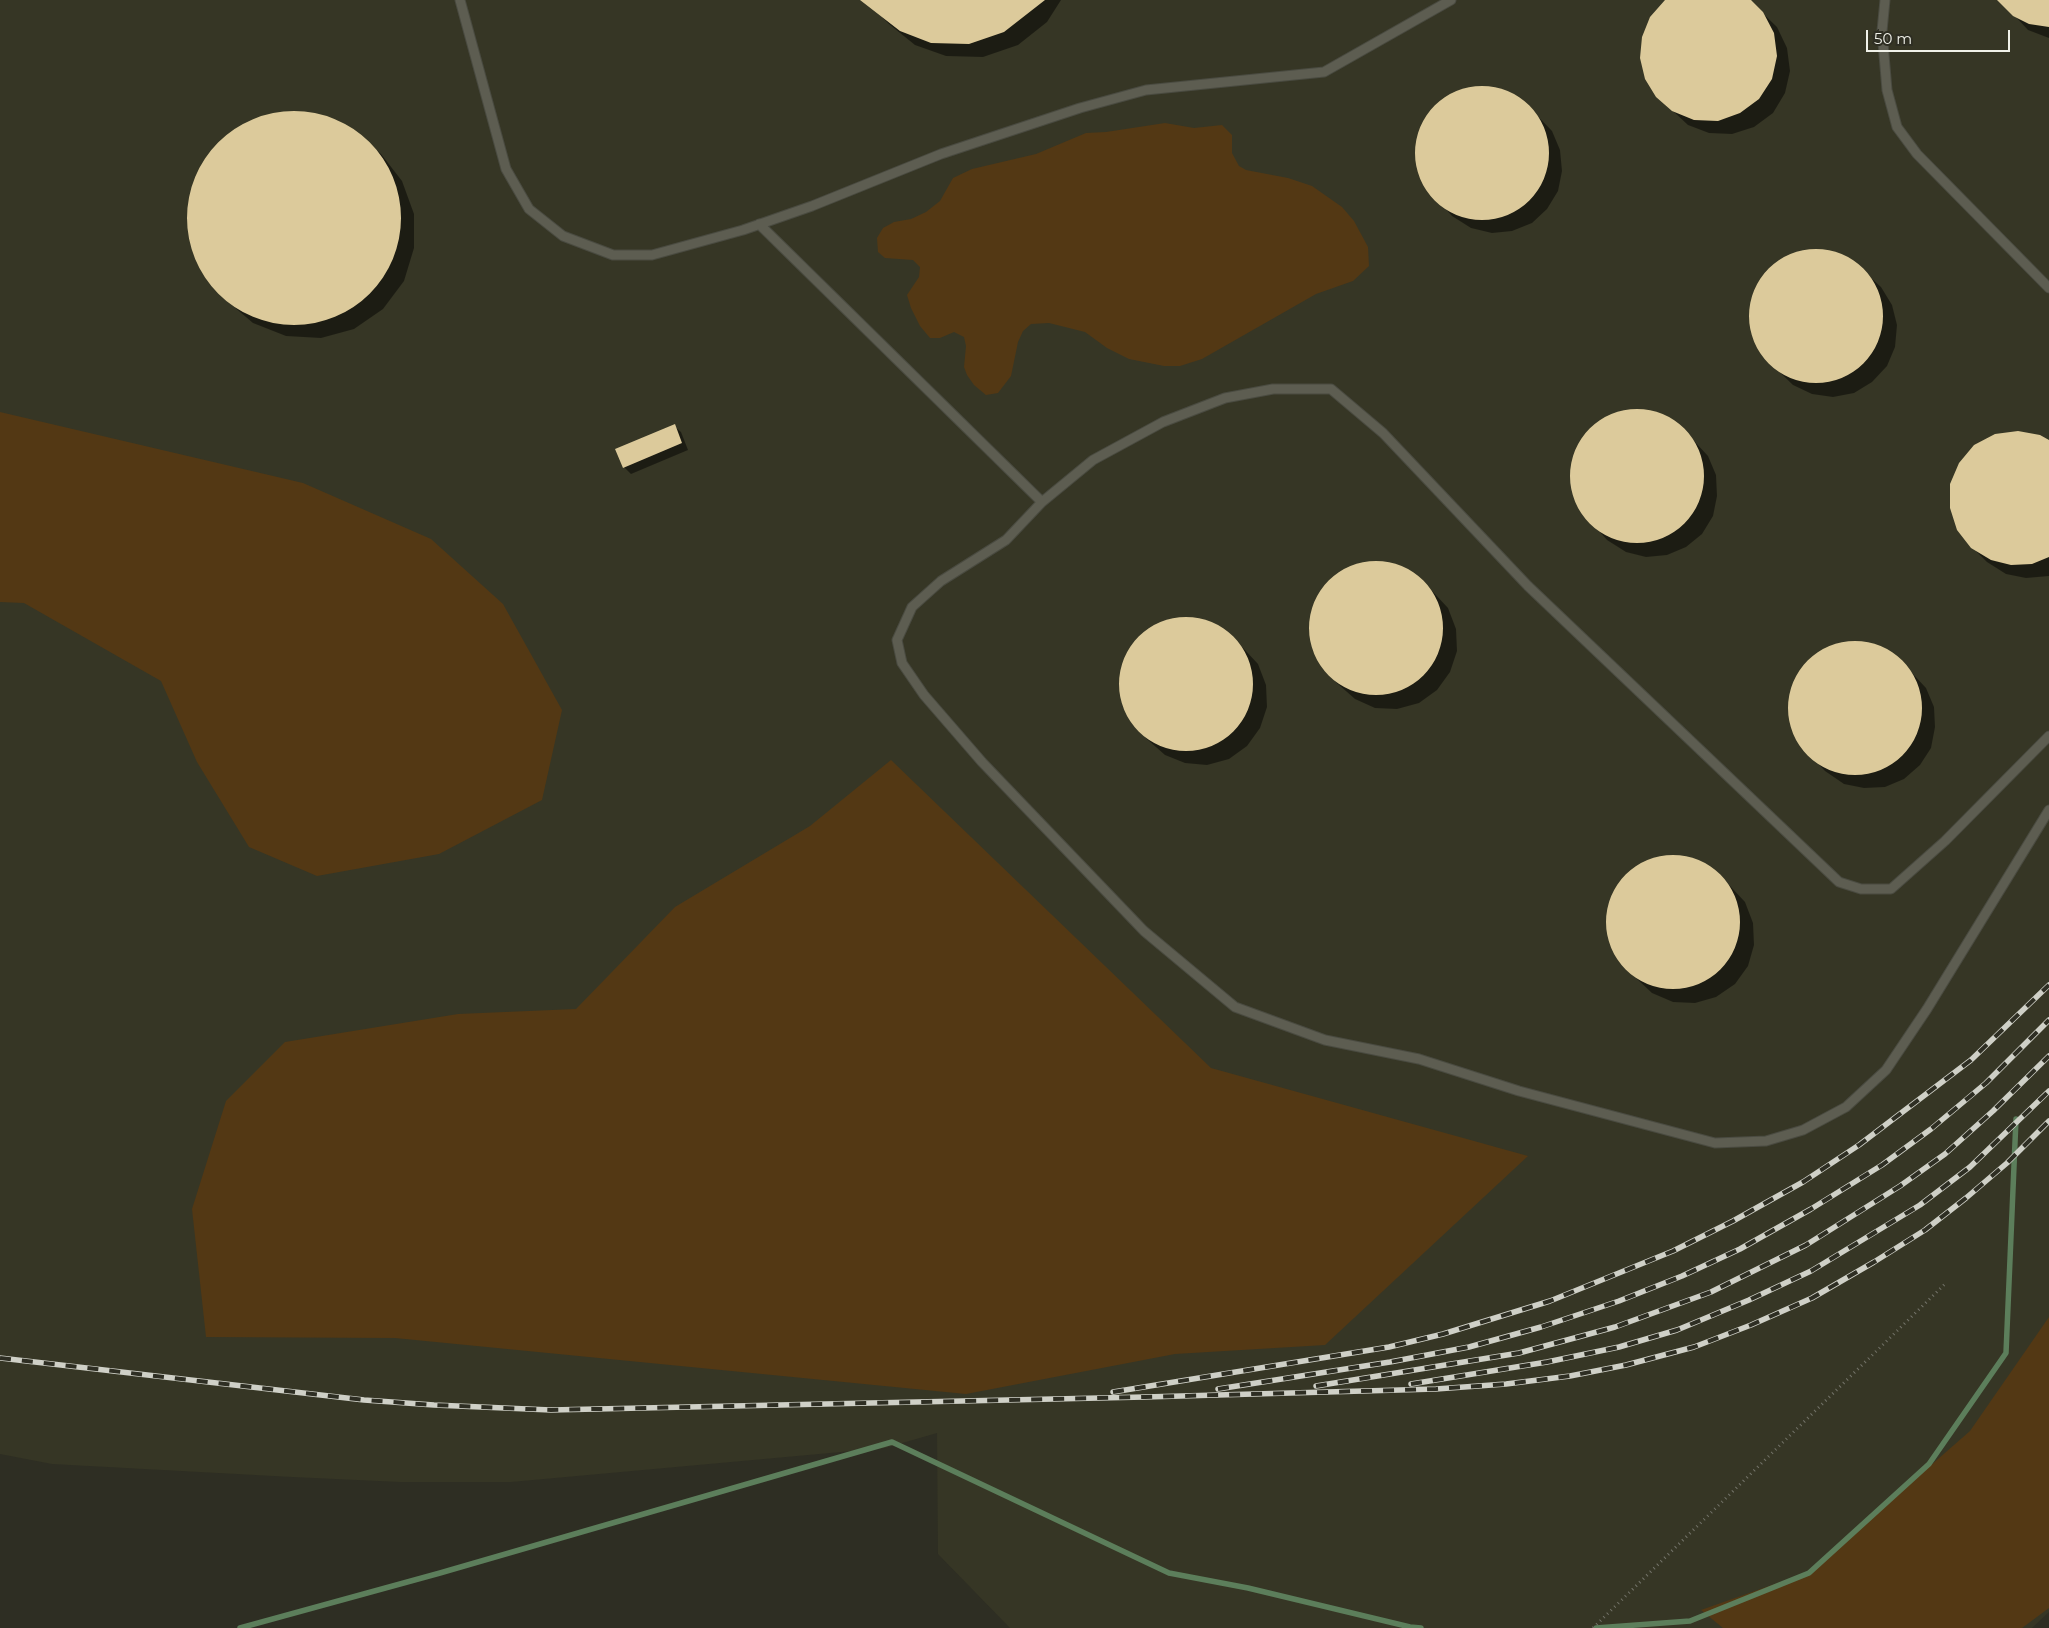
<!DOCTYPE html>
<html>
<head>
<meta charset="utf-8">
<style>
  body { margin:0 }
  #map { position:relative; width:2049px; height:1628px; overflow:hidden; background:#2e2e23; font-family:Montserrat,sans-serif }
  canvas { display:block }
  .scale { position:absolute; left:1866px; top:30px; width:144px; height:22px; box-sizing:border-box; border:2px solid #f0f1e9; border-top:0; padding-left:6px; font-size:15px; line-height:18px; white-space:nowrap; color:#f0f1e9; -webkit-text-stroke:4px #2e2e23; paint-order:stroke }
</style>
</head>
<body>
<div id="map">
<canvas width="2049" height="1628"></canvas>
<div class="scale">50 m</div>
</div>
<script>
const ctx = document.querySelector('canvas').getContext('2d');
ctx.lineJoin = 'round';
function fillPath(path, color) {
  ctx.fillStyle = color;
  ctx.fill(path, 'evenodd');
}
function poly(rows) {
  const path = new Path2D();
  for (const r of rows) {
    if (r.length === 3) {
      path.moveTo(r[0] + r[2], r[1]);
      path.arc(r[0], r[1], r[2], 0, 2 * Math.PI);
      continue;
    }
    path.moveTo(r[0], r[1]);
    for (let i = 2; i < r.length; i += 2) path.lineTo(r[i], r[i + 1]);
  }
  return path;
}
function trace(path, color, width, dash) {
  ctx.strokeStyle = color;
  ctx.lineWidth = width;
  ctx.lineCap = dash ? 'butt' : 'round';
  ctx.setLineDash(dash || []);
  ctx.stroke(path);
}
fillPath(poly([
  [0,0,2049,0,2049,1612,2032,1628,1010,1628,938,1554,937,1433,885,1448,511,1482,400,1482,292,1477,52,1464,0,1454]
]), '#363625');
fillPath(poly([
  [1165,123,1194,128,1222,125,1232,135,1232,153,1239,166,1246,170,1288,178,1312,186,1342,207,1354,221,1368,247,1369,266,1353,281,1316,294,1202,359,1180,366,1164,366,1129,359,1107,348,1085,332,1049,323,1031,324,1023,331,1018,342,1011,376,998,393,986,395,974,385,967,375,964,367,966,346,964,337,954,332,940,338,930,338,920,326,911,308,907,295,919,277,920,267,913,260,885,258,878,252,877,238,883,228,894,222,911,219,926,212,940,201,953,178,972,169,1036,154,1086,133,1106,132],
  [0,412,303,483,431,539,503,604,562,710,542,800,439,854,317,876,249,847,197,762,161,681,24,603,0,602],
  [891,760,1211,1068,1528,1156,1325,1345,1175,1354,966,1394,395,1338,206,1337,192,1209,226,1101,285,1042,458,1014,576,1009,675,907,810,826],
  [2049,1317,2049,1608,2022,1628,1723,1628,1701,1610,1809,1572,1970,1431]
]), '#533814');
fillPath(poly([
  [868,0,1061,0,1047,22,1018,45,983,57,946,56,915,45,889,24,874,9],
  [1668,0,1749,0,1777,27,1787,48,1790,71,1785,93,1773,113,1754,127,1732,134,1709,133,1688,125,1657,96],
  [2000,0,2049,0,2049,38,2028,30],
  [1483,87,1505,91,1523,101,1552,131,1560,150,1562,171,1558,191,1547,209,1532,223,1512,231,1492,233,1471,228,1452,216,1424,184,1416,162,1417,139,1425,118,1440,102,1460,90],
  [302,112,337,120,366,140,381,154,402,181,414,214,414,248,404,281,383,309,354,329,321,338,286,336,253,323,226,300,212,286,194,255,187,220,193,185,209,154,235,129,267,115],
  [1806,250,1828,251,1849,258,1881,287,1892,305,1897,325,1895,347,1887,366,1872,382,1854,393,1833,397,1812,394,1793,385,1762,355,1752,335,1749,312,1754,290,1766,271,1784,258],
  [1638,410,1660,414,1680,426,1708,456,1716,475,1717,496,1713,516,1702,534,1686,547,1667,555,1646,557,1626,552,1607,540,1578,507,1571,486,1572,463,1580,442,1595,425,1615,414],
  [674,426,681,432,688,450,631,474,624,467],
  [2049,441,2049,576,2026,578,2006,574,1987,562,1972,547],
  [1378,562,1400,566,1419,577,1448,608,1456,629,1457,651,1450,672,1437,690,1419,703,1397,709,1375,708,1355,699,1338,684,1324,670,1313,651,1309,630,1312,608,1322,589,1337,574,1357,564],
  [1188,617,1210,622,1229,633,1258,664,1266,685,1267,707,1260,728,1247,746,1229,759,1207,765,1185,763,1165,755,1148,740,1134,726,1123,707,1119,685,1122,664,1132,645,1147,630,1167,620],
  [1856,642,1878,646,1898,658,1926,688,1934,707,1935,727,1931,748,1920,765,1904,779,1885,787,1864,788,1844,784,1825,771,1796,739,1789,717,1790,694,1798,673,1813,656,1833,645],
  [1676,855,1697,860,1716,871,1745,902,1753,923,1754,945,1748,966,1735,984,1716,997,1695,1003,1673,1002,1652,993,1636,978,1622,964,1611,945,1607,924,1610,902,1619,883,1635,868,1655,858]
]), '#0007');
trace(poly([
  [240,1628,440,1573,892,1442,1169,1573,1248,1588,1410,1627,1421,1628],
  [1596,1628,1690,1621,1809,1573,1929,1464,2006,1353,2016,1119]
]), '#5c7e5b', 5.5);
fillPath(poly([
  [860,0,1045,0,1004,32,969,44,931,43,900,31],
  [1665,0,1751,0,1763,12,1774,33,1777,56,1772,79,1759,99,1740,113,1718,121,1694,120,1672,111,1656,97,1645,79,1640,58,1642,37,1650,17],
  [1997,0,2049,0,2049,27,2029,24,2013,16],
  [1482,153,67],
  [294,218,107],
  [1816,316,67],
  [1637,476,67],
  [675,424,682,443,623,468,615,449],
  [2018,431,2040,435,2049,440,2049,557,2032,564,2011,565,1991,560,1971,548,1957,530,1950,508,1950,484,1959,463,1974,445,1995,434],
  [1376,628,67],
  [1186,684,67],
  [1855,708,67],
  [1673,922,67]
]), '#dcca9b');
const service = poly([
  [460,0,506,169,529,209,563,236,613,255,652,255,743,230,812,206,941,154,1080,108,1146,90,1324,72,1451,0],
  [1885,0,1882,31,1887,90,1897,127,1917,154,2049,288],
  [759,224,1042,502],
  [2049,736,1945,841,1891,889,1861,889,1839,882,1528,586,1383,433,1331,389,1273,389,1225,398,1163,422,1093,460,1042,502,1006,540,941,581,912,607,897,640,902,663,924,695,982,762,1144,931,1235,1007,1325,1040,1419,1059,1519,1091,1715,1143,1766,1141,1803,1130,1846,1107,1886,1070,1927,1009,2049,810]
]);
trace(service, '#4a4b41', 11);
trace(poly([
  [1593,1628,1946,1283]
]), '#74746a', 3, [1, 4]);
trace(service, '#5d5d51', 9);
const rail = poly([
  [0,1358,364,1400,434,1405,551,1410,1145,1397,1436,1389,1506,1384,1570,1376,1626,1365,1694,1347,1751,1325,1812,1298,1874,1262,1925,1230,1966,1198,2007,1163,2049,1121],
  [1411,1384,1547,1362,1619,1347,1677,1330,1749,1300,1811,1271,1920,1205,1970,1167,2049,1091],
  [1316,1386,1519,1353,1615,1327,1711,1292,1806,1245,1900,1186,1945,1154,1993,1111,2049,1056],
  [1218,1389,1390,1362,1469,1347,1541,1327,1619,1301,1682,1276,1740,1249,1811,1209,1882,1165,1931,1129,1986,1083,2049,1020],
  [1113,1392,1389,1347,1443,1334,1550,1301,1673,1251,1733,1221,1803,1182,1859,1145,1971,1060,2049,985]
]);
trace(rail, '#cfd0c7', 5.5);
trace(rail, '#2e2e23', 4, [11]);
</script>
</body>
</html>
